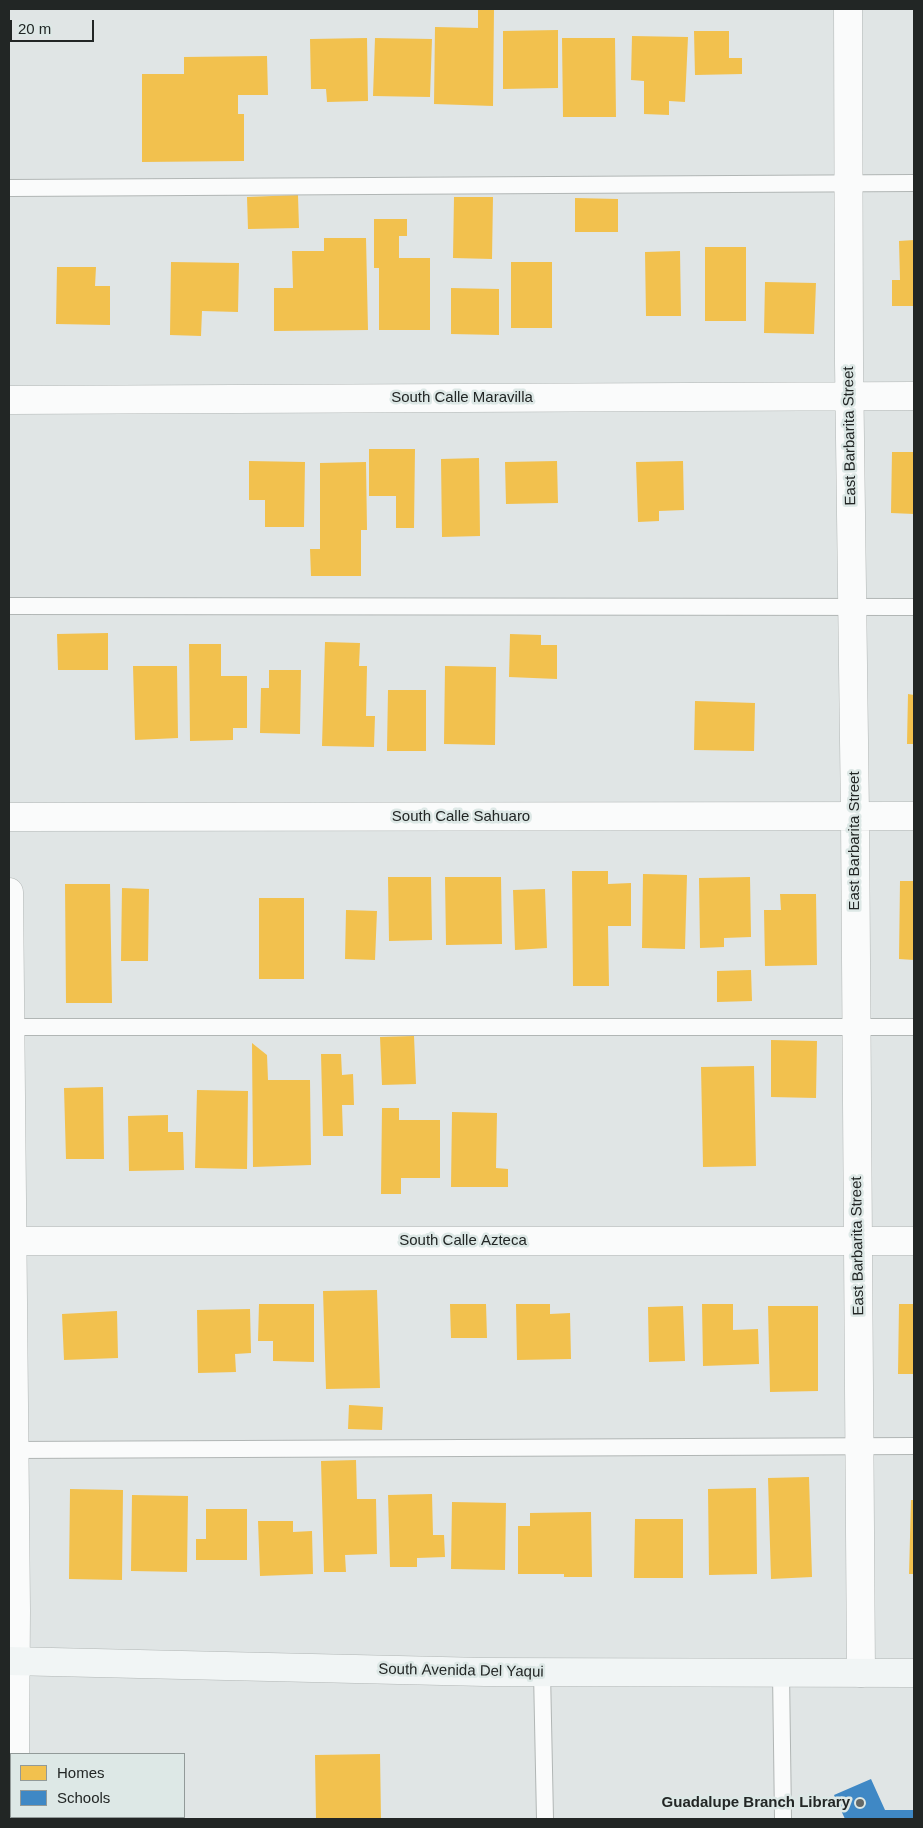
<!DOCTYPE html>
<html>
<head>
<meta charset="utf-8">
<style>
  body { margin:0 }
  #map { position:relative; width:923px; height:1828px; overflow:hidden; background:#e0e5e5; font-family:Helvetica,sans-serif }
  canvas { display:block }
  .frame { position:absolute; inset:0; border:10px solid #222625; pointer-events:none }
  .legend { position:absolute; left:10px; top:1753px; width:175px; height:65px; box-sizing:border-box; background:#dde8e6; border:1px solid #929a99; margin:0; padding:6px 9px; list-style:none; font-size:15px; color:#222625 }
  .legend li { display:flex; align-items:center; gap:10px; height:25px }
  .legend b { width:25px; border:1px solid #929a99 }
  .scale { position:absolute; left:10px; top:20px; width:84px; height:22px; box-sizing:border-box; border:2px solid #222625; border-top:0; padding-left:6px; font-size:15px; line-height:18px; white-space:nowrap; color:#222625; -webkit-text-stroke:4px #dde8e6; paint-order:stroke }
</style>
</head>
<body>
<div id="map">
<canvas width="923" height="1828"></canvas>
<div class="frame"></div>
<ul class="legend">
<li><b style="height:14px;background:#f2c14e"></b>Homes</li>
<li><b style="height:14px;background:#3f88c5"></b>Schools</li>
</ul>
<div class="scale">20 m</div>
</div>
<script>
const ctx = document.querySelector('canvas').getContext('2d');
ctx.lineJoin = 'round';
function fillPath(path, color) {
  ctx.fillStyle = color;
  ctx.fill(path, 'evenodd');
}
function poly(rows) {
  const path = new Path2D();
  for (const r of rows) {
    path.moveTo(r[0], r[1]);
    for (let i = 2; i < r.length; i += 2) path.lineTo(r[i], r[i + 1]);
  }
  return path;
}
function trace(path, color, width, dash) {
  ctx.strokeStyle = color;
  ctx.lineWidth = width;
  ctx.lineCap = dash ? 'butt' : 'round';
  ctx.setLineDash(dash || []);
  ctx.stroke(path);
}
function drawText(font, color, halo, rows, align = 'center') {
  ctx.font = font + ' Helvetica,sans-serif';
  ctx.lineWidth = 5;
  ctx.setLineDash([]);
  ctx.textBaseline = 'middle';
  ctx.strokeStyle = halo;
  ctx.fillStyle = color;
  for (const [text, x, y, turn = 0] of rows) {
    ctx.save();
    ctx.translate(x, y);
    ctx.rotate((+turn || 0) * Math.PI / 180);
    ctx.textAlign = isNaN(turn) ? turn : align;
    if (halo) ctx.strokeText(text, 0, 0);
    ctx.fillText(text, 0, 0);
    ctx.restore();
  }
}
fillPath(poly([
  [478,9,494,9,493,106,434,104,435,27,478,28],
  [558,30,558,88,503,89,503,31],
  [694,31,729,31,729,58,742,58,742,74,695,75],
  [632,36,688,37,685,102,669,101,669,115,644,114,644,81,631,80],
  [367,38,368,101,327,102,326,89,311,89,310,39],
  [375,38,432,39,430,97,373,96],
  [562,38,615,38,616,117,563,117],
  [267,56,268,95,238,95,238,114,244,114,244,161,142,162,142,74,184,74,184,57],
  [298,195,299,228,248,229,247,197],
  [454,197,493,197,492,259,453,258],
  [575,198,618,199,618,232,575,232],
  [374,219,407,219,407,236,399,236,399,258,430,258,430,330,379,330,379,268,374,268],
  [324,238,366,238,368,330,274,331,274,288,293,288,292,251,324,251],
  [914,240,914,306,892,306,892,280,900,280,899,241],
  [705,247,746,247,746,321,705,321],
  [680,251,681,316,646,316,645,252],
  [171,262,239,263,238,312,202,311,201,336,170,335],
  [511,262,552,262,552,328,511,328],
  [57,267,96,267,95,286,110,286,110,325,56,324],
  [765,282,816,283,814,334,764,333],
  [451,288,499,289,499,335,451,334],
  [369,449,415,449,414,528,396,528,396,496,369,496],
  [892,452,914,452,914,514,891,513],
  [479,458,480,536,442,537,441,459],
  [249,461,305,462,304,527,265,527,265,500,249,500],
  [557,461,558,503,506,504,505,462],
  [683,461,684,510,659,511,659,521,638,522,636,462],
  [366,462,367,530,361,530,361,576,311,576,310,549,320,549,320,463],
  [108,633,108,670,58,670,57,634],
  [510,634,541,635,541,645,557,645,557,679,509,677],
  [325,642,360,643,359,666,367,666,366,716,375,716,374,747,322,746],
  [189,644,221,644,221,676,247,676,247,728,233,728,233,740,190,741],
  [133,666,177,666,178,738,135,740],
  [445,666,496,667,495,745,444,744],
  [269,670,301,670,300,734,260,733,261,688,269,688],
  [388,690,426,690,426,751,387,751],
  [908,694,914,695,914,744,907,744],
  [695,701,755,703,754,751,694,750],
  [572,871,608,871,608,884,631,883,631,926,608,926,609,986,573,986],
  [643,874,687,875,685,949,642,948],
  [388,877,431,877,432,940,389,941],
  [445,877,501,877,502,944,446,945],
  [750,877,751,937,724,938,724,947,700,948,699,878],
  [900,881,914,881,914,960,899,959],
  [65,884,110,884,112,1003,66,1003],
  [122,888,149,889,148,961,121,961],
  [545,889,547,948,515,950,513,890],
  [780,894,816,894,817,965,765,966,764,910,781,910],
  [259,898,304,898,304,979,259,979],
  [346,910,377,911,375,960,345,959],
  [751,970,752,1001,717,1002,717,971],
  [414,1036,416,1084,382,1085,380,1037],
  [771,1040,817,1041,816,1098,771,1097],
  [252,1043,267,1055,268,1080,310,1080,311,1165,253,1167],
  [321,1054,341,1054,342,1075,353,1074,354,1105,342,1105,343,1136,323,1136],
  [754,1066,756,1166,703,1167,701,1067],
  [103,1087,104,1159,66,1159,64,1088],
  [197,1090,248,1091,247,1169,195,1168],
  [382,1108,399,1108,399,1120,440,1120,440,1178,401,1178,401,1194,381,1194],
  [452,1112,497,1113,496,1168,508,1169,508,1187,451,1187],
  [168,1115,168,1132,183,1132,184,1170,129,1171,128,1116],
  [377,1290,380,1388,326,1389,323,1291],
  [259,1304,314,1304,314,1362,273,1361,273,1341,258,1341],
  [450,1304,486,1304,487,1338,451,1338],
  [516,1304,550,1304,550,1314,570,1313,571,1359,517,1360],
  [702,1304,733,1304,733,1330,758,1329,759,1364,703,1366],
  [899,1304,914,1304,914,1374,898,1374],
  [683,1306,685,1361,649,1362,648,1307],
  [768,1306,818,1306,818,1391,770,1392],
  [250,1309,251,1353,235,1354,236,1372,198,1373,197,1310],
  [117,1311,118,1358,64,1360,62,1314],
  [349,1405,383,1407,382,1430,348,1429],
  [356,1460,357,1499,376,1499,377,1554,345,1555,346,1572,324,1572,321,1461],
  [809,1477,812,1577,771,1579,768,1478],
  [756,1488,757,1574,709,1575,708,1489],
  [70,1489,123,1490,122,1580,69,1579],
  [432,1494,433,1535,444,1535,445,1557,417,1558,417,1567,390,1567,388,1495],
  [132,1495,188,1496,187,1572,131,1571],
  [911,1500,914,1500,914,1574,909,1574],
  [452,1502,506,1503,505,1570,451,1569],
  [206,1509,247,1509,247,1560,196,1560,196,1539,206,1539],
  [591,1512,592,1577,564,1577,564,1574,518,1574,518,1526,530,1526,530,1513],
  [635,1519,683,1519,683,1578,634,1578],
  [258,1521,293,1521,293,1532,312,1531,313,1574,260,1576],
  [380,1754,381,1819,316,1819,315,1755]
]), '#f2c14e');
fillPath(poly([
  [871,1779,885,1810,914,1810,914,1819,845,1819,834,1795]
]), '#3f88c5');
const lane = poly([
  [9,188,914,183],
  [9,606,914,607],
  [11,1027,914,1027],
  [14,1450,914,1446],
  [542,1672,545,1819],
  [781,1672,783,1819]
]);
const street = poly([
  [848,9,849,363,855,816,861,1673],
  [9,400,914,396],
  [9,817,914,816],
  [9,892,16,1611,15,1754],
  [12,1241,914,1241],
  [15,1817,15,1819]
]);
const secondary = poly([
  [9,1661,485,1672,914,1673]
]);
trace(lane, '#b1b6b5', 18);
trace(street, '#b1b6b5', 29);
trace(secondary, '#b1b6b5', 29);
trace(lane, '#fafbfb', 16);
trace(street, '#fafbfb', 28);
trace(secondary, '#f1f5f5', 28);
for (const [x, y, r, color] of [
  [860,1803,5,"#646968"]
]) {
  const dot = new Path2D();
  dot.arc(x, y, r, 0, 2 * Math.PI);
  ctx.fillStyle = color;
  ctx.fill(dot);
  trace(dot, '#dde8e6', 2);
}
drawText('15px', '#222625', '#dde8e6', [
  ["South Calle Maravilla",462,398],
  ["East Barbarita Street",850,436,-91],
  ["South Calle Sahuaro",461,817],
  ["East Barbarita Street",855,841,-90],
  ["South Calle Azteca",463,1241],
  ["East Barbarita Street",858,1246,-91],
  ["South Avenida Del Yaqui",461,1671,1]
]);
drawText('bold 15px', '#222625', '#dde8e6', [
  ["Guadalupe Branch Library",850,1803]
], 'right');
</script>
</body>
</html>
